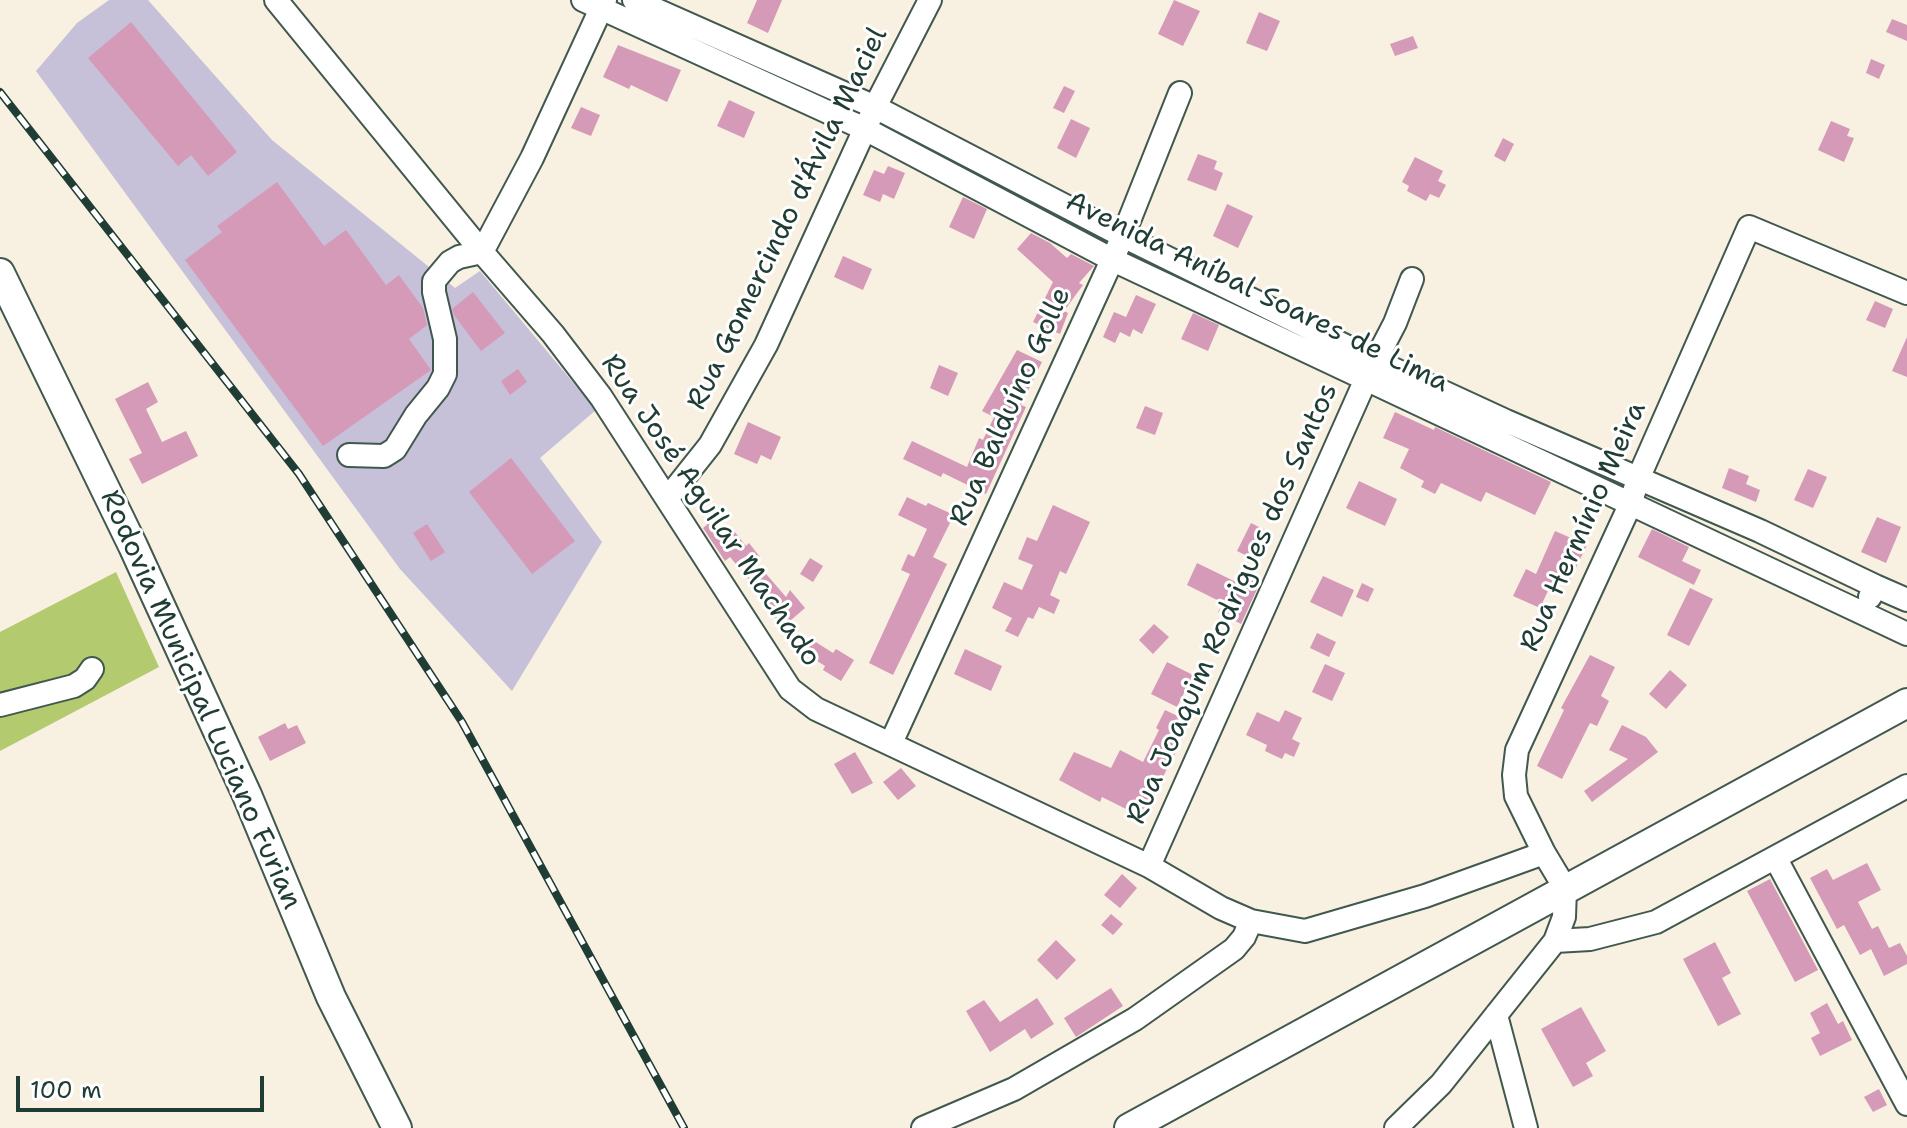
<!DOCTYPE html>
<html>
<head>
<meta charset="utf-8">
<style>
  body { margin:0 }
  #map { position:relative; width:1907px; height:1128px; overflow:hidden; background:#f8f0e0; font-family:"Shantell Sans",sans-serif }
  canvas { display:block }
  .scale { position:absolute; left:16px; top:1076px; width:248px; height:36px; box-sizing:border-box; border:4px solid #1f3d34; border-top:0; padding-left:10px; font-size:24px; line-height:28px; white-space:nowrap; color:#1f3d34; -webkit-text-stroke:6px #fff; paint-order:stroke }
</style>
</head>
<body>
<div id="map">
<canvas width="1907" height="1128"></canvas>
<div class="scale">100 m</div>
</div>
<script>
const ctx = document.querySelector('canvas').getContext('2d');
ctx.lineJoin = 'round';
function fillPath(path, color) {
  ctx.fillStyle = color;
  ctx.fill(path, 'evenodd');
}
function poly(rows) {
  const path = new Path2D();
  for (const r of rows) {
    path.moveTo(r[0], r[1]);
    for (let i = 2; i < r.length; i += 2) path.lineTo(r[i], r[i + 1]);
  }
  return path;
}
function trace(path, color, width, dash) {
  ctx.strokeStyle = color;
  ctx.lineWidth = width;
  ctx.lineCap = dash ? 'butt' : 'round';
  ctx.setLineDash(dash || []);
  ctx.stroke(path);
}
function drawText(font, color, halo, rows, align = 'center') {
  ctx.font = font + ' "Shantell Sans",sans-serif';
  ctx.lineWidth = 6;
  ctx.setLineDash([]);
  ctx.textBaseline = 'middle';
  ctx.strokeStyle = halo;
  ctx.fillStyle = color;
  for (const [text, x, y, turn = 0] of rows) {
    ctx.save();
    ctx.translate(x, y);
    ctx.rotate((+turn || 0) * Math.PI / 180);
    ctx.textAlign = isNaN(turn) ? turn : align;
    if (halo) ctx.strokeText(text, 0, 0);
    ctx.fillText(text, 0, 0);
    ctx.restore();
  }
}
fillPath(poly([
  [109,0,148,0,272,140,455,288,480,271,596,410,540,458,602,542,512,691,400,569,36,71,77,23]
]), '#c7c0d9');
fillPath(poly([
  [116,572,159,667,0,751,0,632]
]), '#b4ca6f');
fillPath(poly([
  [757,0,782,0,768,33,747,23],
  [1174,0,1200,11,1183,46,1158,34],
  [1259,12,1280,21,1267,51,1246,43],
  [1892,19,1907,25,1907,41,1886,32],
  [131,22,237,152,208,176,191,155,178,166,88,58],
  [1413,36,1418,48,1395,56,1390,44],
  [618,45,681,70,667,102,631,85,629,89,603,77],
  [1871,59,1885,65,1879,79,1866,73],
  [1064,86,1075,91,1064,113,1053,108],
  [729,100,755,112,744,138,717,126],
  [581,107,600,115,591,136,571,128],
  [1071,119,1090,128,1076,158,1057,148],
  [1831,121,1850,129,1847,136,1854,138,1844,162,1818,150],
  [1503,138,1514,144,1505,162,1494,156],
  [1198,154,1217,161,1214,169,1223,173,1216,191,1187,180],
  [1415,157,1443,171,1438,181,1446,185,1439,198,1430,194,1426,201,1407,191,1409,186,1402,182],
  [888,166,905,173,894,199,883,194,880,202,863,195,874,170,884,174],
  [277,182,324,246,346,230,386,285,399,275,423,308,427,325,409,339,431,370,323,446,185,260,222,232,217,226],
  [963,197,987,209,974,239,949,227],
  [1227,204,1253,216,1238,248,1213,236],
  [1031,233,1050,243,1067,258,1071,254,1094,266,1079,283,1083,285,1064,311,1068,313,1060,334,1033,322,1053,282,1017,249],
  [843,256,872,269,863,290,834,277],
  [473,292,505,333,481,351,454,315,452,309],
  [1136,295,1156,304,1142,334,1133,329,1130,337,1120,332,1115,343,1103,337,1114,312,1126,317],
  [1875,301,1893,309,1885,328,1866,320],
  [1193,313,1219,325,1208,351,1181,339],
  [1907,337,1907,377,1892,371],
  [1017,350,1042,362,1021,405,1026,407,986,494,943,473,941,477,903,459,912,441,967,467,979,438,983,440,994,417,982,411],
  [939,365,958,373,948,396,930,388],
  [518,369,527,382,510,395,501,381],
  [148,382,158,402,146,409,162,442,186,431,198,456,142,484,129,459,142,453,115,399],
  [1145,406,1163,413,1155,435,1136,428],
  [1395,412,1434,430,1435,427,1551,482,1535,515,1486,492,1481,502,1441,483,1435,494,1421,487,1424,481,1400,468,1409,449,1383,438],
  [748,422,781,437,771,460,761,455,757,464,734,454],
  [511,458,575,541,532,574,469,492],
  [1729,468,1749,476,1746,484,1760,490,1756,502,1722,488],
  [1808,469,1827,477,1813,508,1794,500],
  [1359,481,1397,499,1385,526,1346,508],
  [907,497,926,506,928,503,954,515,933,557,947,564,893,675,869,663,910,574,901,570,908,554,914,557,927,529,898,515],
  [1053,505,1090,522,1066,574,1060,571,1050,595,1060,600,1054,614,1039,607,1033,619,1028,617,1018,637,1005,631,1012,618,992,608,1004,582,1022,590,1033,565,1018,559,1027,537,1037,541],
  [1877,517,1901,527,1886,563,1861,552],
  [715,518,724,529,729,525,746,546,749,543,760,557,755,561,786,597,790,590,805,608,783,627,768,609,771,606,730,557,725,561,703,528],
  [1251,523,1271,533,1257,561,1237,551],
  [427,524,445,552,431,561,413,533],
  [1652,529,1689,547,1682,561,1701,570,1694,585,1638,557],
  [1555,531,1587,545,1568,584,1554,578,1540,608,1513,596,1526,569,1536,574],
  [810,558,823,566,813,582,800,574],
  [1197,563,1236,582,1240,573,1260,583,1241,624,1218,612,1223,603,1187,585],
  [1323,576,1354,590,1342,617,1310,602],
  [1362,583,1374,589,1368,602,1356,597],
  [1690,588,1713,599,1689,646,1667,635],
  [1154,624,1169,637,1153,654,1139,640],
  [1317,633,1336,642,1329,657,1310,648],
  [811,639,833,653,836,649,854,660,841,681,823,670,825,666,803,652],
  [965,649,1002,666,991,691,954,674],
  [1590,655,1615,667,1601,696,1609,701,1597,726,1590,723,1562,779,1537,766,1564,710,1561,708],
  [1167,662,1193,675,1177,707,1151,694],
  [1325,664,1345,673,1332,701,1312,692],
  [1670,670,1687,685,1666,709,1649,694],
  [1165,710,1188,721,1176,744,1179,746,1142,817,1102,797,1100,802,1059,780,1074,752,1111,768,1120,750,1143,762,1159,730,1156,728],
  [1285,710,1302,718,1292,739,1300,743,1294,757,1285,753,1282,759,1265,751,1267,745,1246,735,1257,712,1279,722],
  [285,723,288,729,297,725,306,743,270,761,258,737],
  [1622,725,1646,737,1658,752,1592,802,1584,791,1628,759,1609,750],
  [855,752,873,783,852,794,834,764],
  [901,768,916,786,898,800,883,782],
  [1867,863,1881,890,1858,902,1872,929,1878,926,1889,948,1900,943,1907,956,1907,964,1884,976,1871,949,1860,955,1844,925,1837,929,1810,878,1827,869,1833,880],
  [1122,874,1137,888,1120,908,1104,895],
  [1770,879,1818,970,1795,982,1747,891],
  [1111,914,1123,924,1113,935,1101,925],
  [1056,940,1076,960,1057,980,1037,960],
  [1715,942,1731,973,1722,978,1741,1014,1718,1026,1683,959],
  [1111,988,1123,1006,1076,1037,1064,1018],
  [1037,998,1054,1024,1031,1039,1025,1029,990,1052,966,1011,984,1000,1000,1022],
  [1827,1003,1838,1024,1843,1021,1852,1040,1820,1056,1811,1038,1820,1033,1810,1013],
  [1581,1007,1606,1051,1586,1063,1593,1076,1573,1087,1541,1029],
  [1879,1089,1887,1105,1873,1112,1864,1097]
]), '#d59ab8');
const minor = poly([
  [276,0,482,252,553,334,601,397,790,689,816,709,1149,866,1221,908,1251,921,1305,931,1425,896,1544,853],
  [583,0,865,129,1111,259,1907,634],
  [634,0,875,107,1123,236,1376,361,1506,421,1760,531,1875,586],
  [349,455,384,456,395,449,416,415,438,388,445,374,445,339,434,292,434,281,450,262,459,257,482,252,532,158,605,0],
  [667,499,710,445,766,345,875,107,930,0],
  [1870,597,1875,586,1907,600],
  [0,705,74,686,85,679,92,669],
  [891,743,1123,236,1180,93],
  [1776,859,1907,1104],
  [1149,866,1366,379,1395,323,1412,279],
  [1555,941,1590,939,1656,922,1907,786],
  [1496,1015,1526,1128],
  [923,1128,1014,1089,1135,1019,1234,949,1244,937,1251,921],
  [1396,1128,1441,1084,1555,941,1564,917,1565,888,1544,853,1516,796,1514,775,1517,750,1630,505,1638,479,1749,227,1907,293]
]);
const major = poly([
  [0,273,133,546,247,795,331,997,397,1128],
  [1129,1128,1907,703]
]);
trace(minor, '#40584e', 26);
trace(major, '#40584e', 32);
trace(minor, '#fff', 22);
trace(major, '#fff', 28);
const rail = poly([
  [0,92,299,474,462,722,684,1128]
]);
trace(rail, '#1f3d34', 8);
trace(rail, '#fff', 5, [15]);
drawText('28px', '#1f3d34', '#fff', [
  ["Rua Gomercindo d'Ávila Maciel",788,219,-64],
  ["Avenida Aníbal Soares de Lima",1257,293,26],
  ["Rua Balduíno Golle",1011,407,-66],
  ["Rua José Aguilar Machado",710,511,56],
  ["Rua Hermínio Meira",1584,527,-66],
  ["Rua Joaquim Rodrigues dos Santos",1233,604,-66],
  ["Rodovia Municipal Luciano Furian",200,700,66]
]);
</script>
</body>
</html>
